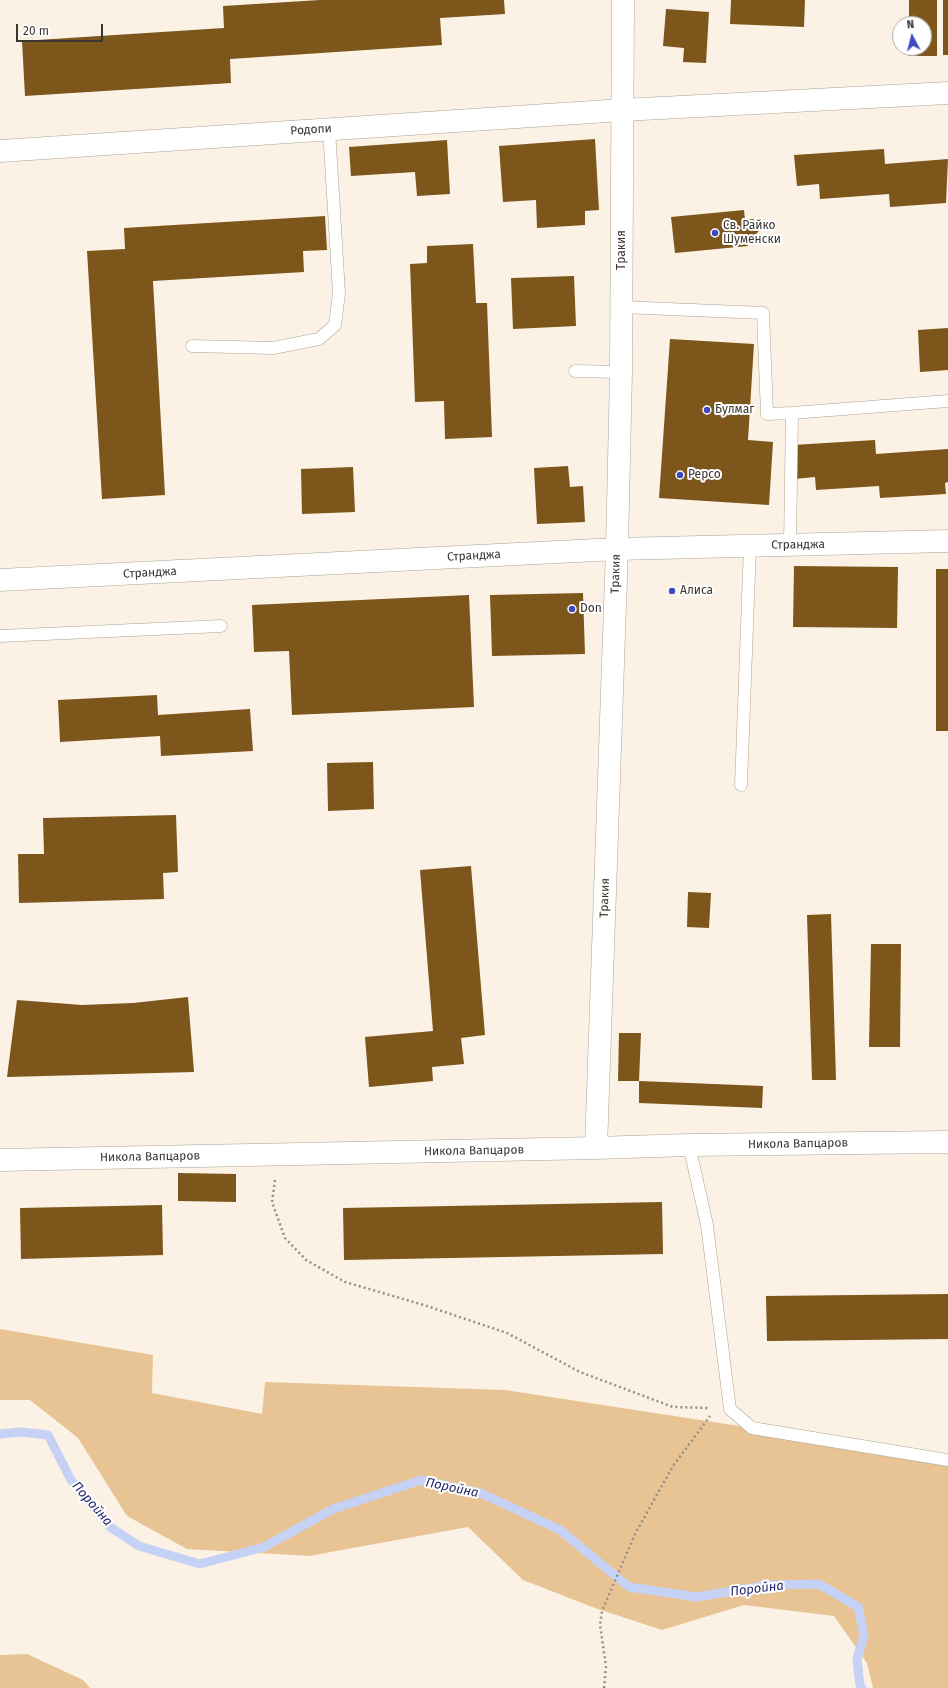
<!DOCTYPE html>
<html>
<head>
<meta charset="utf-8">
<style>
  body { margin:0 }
  #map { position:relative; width:948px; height:1688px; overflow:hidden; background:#fbf1e4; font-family:"Fira Sans",sans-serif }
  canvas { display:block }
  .north { position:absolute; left:892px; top:16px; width:40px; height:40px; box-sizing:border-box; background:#fff; border:1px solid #b0afad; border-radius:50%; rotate:353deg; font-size:11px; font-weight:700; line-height:16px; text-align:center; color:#3a3631 }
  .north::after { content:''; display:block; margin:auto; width:14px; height:18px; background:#3f4abe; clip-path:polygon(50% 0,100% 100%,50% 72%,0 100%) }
  .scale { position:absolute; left:16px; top:24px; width:87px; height:18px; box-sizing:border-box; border:2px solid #3a3631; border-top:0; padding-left:5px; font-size:12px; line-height:14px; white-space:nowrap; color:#3a3631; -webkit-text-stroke:3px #fff; paint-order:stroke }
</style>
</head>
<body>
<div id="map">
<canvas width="948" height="1688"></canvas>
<div class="north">N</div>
<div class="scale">20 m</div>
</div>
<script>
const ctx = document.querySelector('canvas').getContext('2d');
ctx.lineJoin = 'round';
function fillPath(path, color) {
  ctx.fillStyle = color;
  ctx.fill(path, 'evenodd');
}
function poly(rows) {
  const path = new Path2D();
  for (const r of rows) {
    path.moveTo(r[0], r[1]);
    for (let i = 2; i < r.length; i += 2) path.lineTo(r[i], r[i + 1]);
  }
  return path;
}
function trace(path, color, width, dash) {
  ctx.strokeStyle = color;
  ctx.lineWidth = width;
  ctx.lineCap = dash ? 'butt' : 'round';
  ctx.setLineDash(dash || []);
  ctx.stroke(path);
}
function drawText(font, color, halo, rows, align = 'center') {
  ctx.font = font + ' "Fira Sans",sans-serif';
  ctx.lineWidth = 4;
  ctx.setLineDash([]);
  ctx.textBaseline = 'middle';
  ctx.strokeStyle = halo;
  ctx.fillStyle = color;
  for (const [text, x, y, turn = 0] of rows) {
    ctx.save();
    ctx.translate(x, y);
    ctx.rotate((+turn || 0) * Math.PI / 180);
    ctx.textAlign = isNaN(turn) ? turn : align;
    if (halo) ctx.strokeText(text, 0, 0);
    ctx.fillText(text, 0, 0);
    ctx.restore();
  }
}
fillPath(poly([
  [0,1329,153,1355,152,1393,262,1414,265,1382,505,1390,752,1428,948,1460,948,1688,873,1688,867,1663,834,1616,744,1605,662,1630,595,1608,523,1580,468,1527,309,1556,187,1549,127,1516,78,1438,30,1400,0,1400],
  [27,1654,83,1680,90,1688,0,1688,0,1655]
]), '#e8c494');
trace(poly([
  [0,1434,21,1432,48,1435,71,1480,110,1527,139,1546,200,1564,264,1547,333,1509,421,1480,483,1494,560,1530,629,1587,697,1597,768,1585,819,1584,858,1607,864,1635,857,1659,860,1685,862,1688]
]), '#c6d1f6', 9);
fillPath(poly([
  [320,0,504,0,505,14,440,18,442,45,230,59,231,83,25,96,22,41,224,28,223,6],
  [731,0,805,0,804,27,730,24],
  [909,0,937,0,937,56,909,56,909,48,924,48,924,24,909,24],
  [943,0,948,0,948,55,943,55],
  [666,9,709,12,706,63,683,62,684,48,663,46],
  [595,139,599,210,585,211,585,225,537,228,536,200,503,202,499,146],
  [447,140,450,194,417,196,415,172,351,176,349,147],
  [884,149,885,164,948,159,946,203,890,207,889,194,820,199,819,184,797,186,794,155],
  [744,210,745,220,753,219,758,224,759,231,754,236,747,237,748,246,675,253,671,217],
  [325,216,327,250,303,251,304,272,153,281,165,495,102,499,87,251,125,249,124,228],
  [473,244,476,303,487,303,492,437,445,439,444,401,415,402,410,264,427,263,427,246],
  [574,276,576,326,513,329,511,278],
  [948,328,948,370,920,372,918,330],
  [670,339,754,344,748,440,773,442,769,505,659,498],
  [875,440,876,454,948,449,948,482,945,483,946,494,880,498,879,486,816,490,815,477,795,479,793,445],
  [568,466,570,487,583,486,585,522,537,524,534,468],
  [353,467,355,512,302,514,301,469],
  [794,566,898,567,897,628,793,627],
  [936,569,948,569,948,731,936,731],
  [583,593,585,654,492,656,490,595],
  [469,595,474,707,292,715,289,651,254,652,252,605],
  [157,695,158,715,250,709,253,751,161,756,160,736,60,742,58,700],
  [373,762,374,809,328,811,327,763],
  [176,815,178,872,163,873,164,899,19,903,18,854,44,854,43,818],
  [471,866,485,1035,461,1038,464,1064,432,1067,433,1081,369,1087,365,1037,433,1031,420,870],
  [688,892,711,893,709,928,687,927],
  [831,914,836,1080,812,1080,807,915],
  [871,944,901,944,900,1047,869,1047],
  [188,997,194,1072,7,1077,17,1000,82,1005,133,1003],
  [619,1033,641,1033,639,1081,618,1081],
  [639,1081,763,1086,762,1108,639,1103],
  [178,1173,236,1174,236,1202,178,1201],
  [662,1202,663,1254,344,1260,343,1208],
  [162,1205,163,1255,21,1259,20,1208],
  [948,1294,948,1339,767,1341,766,1296]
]), '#7c561b');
const service = poly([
  [622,307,763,313,767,414,792,413,948,401],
  [192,346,273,348,319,339,335,325,339,293,329,129],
  [575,371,621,372],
  [790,545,792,413],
  [0,636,221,626],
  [741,785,750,546],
  [689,1145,707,1225,730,1409,752,1428,948,1460]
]);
const minor = poly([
  [0,151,623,110,948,93],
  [0,580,617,549,948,541],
  [596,1148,617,549,621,372,623,0],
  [0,1160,596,1148,689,1145,948,1142]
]);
trace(service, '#aca296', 13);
trace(minor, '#aca296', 23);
trace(poly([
  [275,1180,272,1202,285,1238,306,1260,345,1282,424,1305,507,1333,580,1372,673,1407,709,1408],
  [604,1688,606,1666,600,1625,602,1611,635,1534,673,1466,710,1416]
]), '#968f87', 2.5, [2, 3]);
trace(service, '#fff', 12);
trace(minor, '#fff', 22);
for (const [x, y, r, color] of [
  [715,233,4,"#3f4abe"],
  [707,410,4,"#3f4abe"],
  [680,475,4,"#3f4abe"],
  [672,591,4,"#3f4abe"],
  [572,609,4,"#3f4abe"]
]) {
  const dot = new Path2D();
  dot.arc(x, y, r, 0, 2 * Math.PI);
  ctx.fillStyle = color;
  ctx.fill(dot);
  trace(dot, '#fff', 1.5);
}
drawText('12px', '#3a3631', '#fff', [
  ["Родопи",311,130,-4],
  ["Тракия",622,250,-90],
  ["Странджа",798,545,-1],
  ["Странджа",474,556,-3],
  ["Странджа",150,573,-3],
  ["Тракия",616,574,-88],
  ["Тракия",605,898,-88],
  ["Никола Вапцаров",798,1144,-1],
  ["Никола Вапцаров",474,1151,-1],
  ["Никола Вапцаров",150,1157,-1]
]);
drawText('12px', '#3a3631', '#fff', [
  ["Св. Райко",723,226],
  ["Шуменски",723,240],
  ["Булмаг",715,410],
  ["Pepco",688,475],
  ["Алиса",680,591],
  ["Don",580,609]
], 'left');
drawText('italic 13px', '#22296e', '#fff', [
  ["Поройна",452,1488,12],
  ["Поройна",92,1504,49],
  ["Поройна",757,1589,-7]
]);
</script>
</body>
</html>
